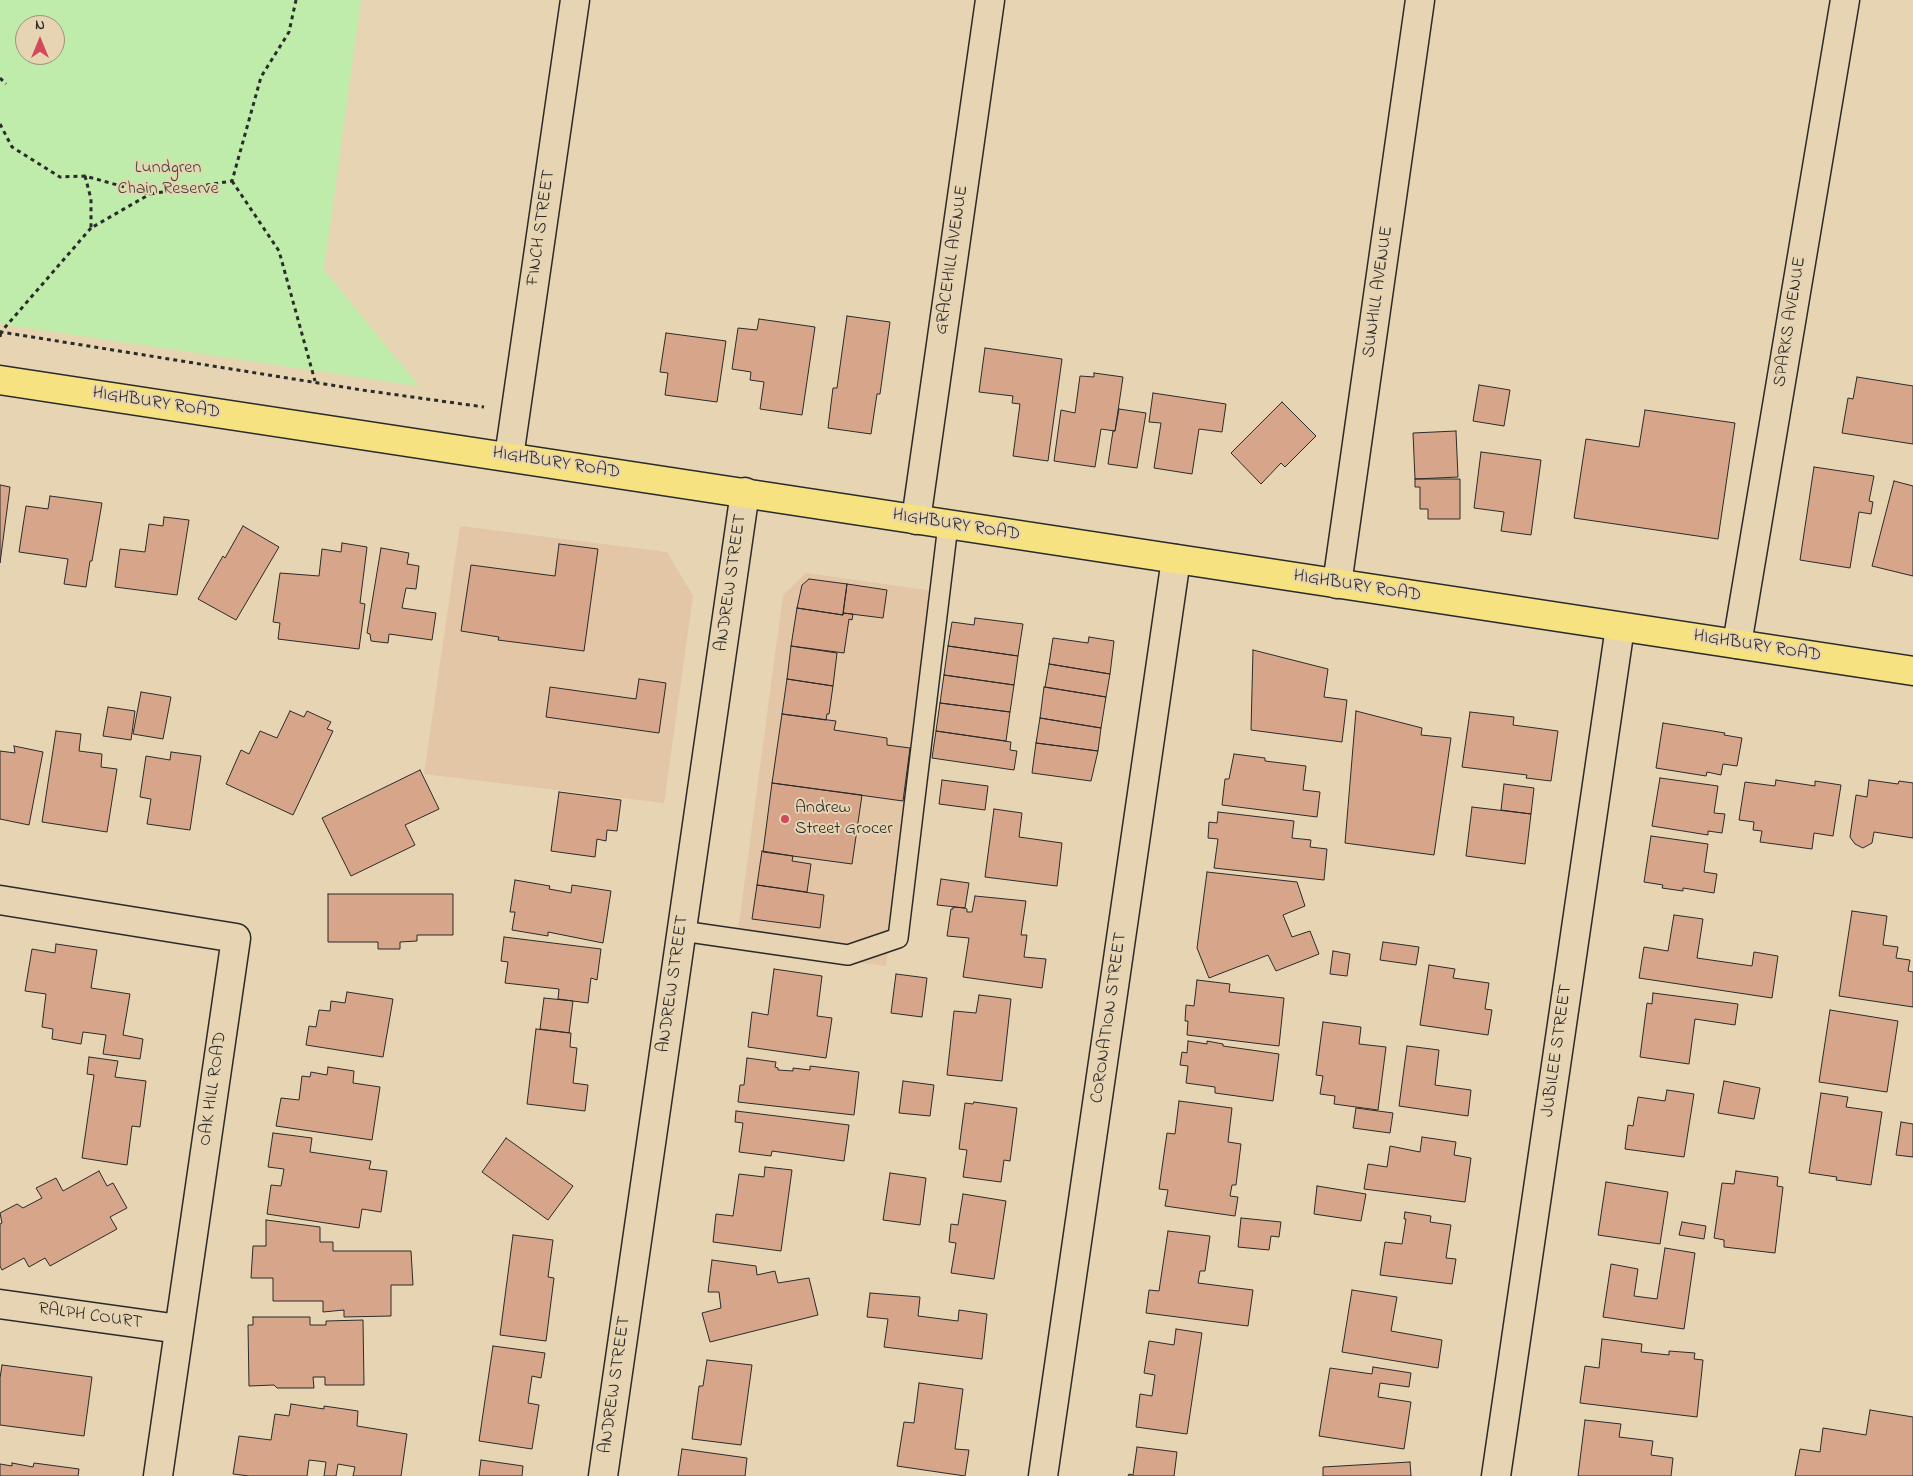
<!DOCTYPE html>
<html>
<head>
<meta charset="utf-8">
<style>
  body { margin:0 }
  #map { position:relative; width:1913px; height:1476px; overflow:hidden; background:#e7d4b2; font-family:"Indie Flower",sans-serif }
  canvas { display:block }
  .north { position:absolute; left:15px; top:15px; width:50px; height:50px; box-sizing:border-box; background:#e7d4b2; border:1px solid #9c907c; border-radius:50%; rotate:0deg; font-size:14px; font-weight:700; line-height:20px; text-align:center; color:#2b2b2b }
  .north::after { content:''; display:block; margin:auto; width:18px; height:22px; background:#d1495b; clip-path:polygon(50% 0,100% 100%,50% 72%,0 100%) }
</style>
</head>
<body>
<div id="map">
<canvas width="1913" height="1476"></canvas>
<div class="north">N</div>
</div>
<script>
const ctx = document.querySelector('canvas').getContext('2d');
ctx.lineJoin = 'round';
function fillPath(path, color) {
  ctx.fillStyle = color;
  ctx.fill(path, 'evenodd');
}
function poly(rows) {
  const path = new Path2D();
  for (const r of rows) {
    path.moveTo(r[0], r[1]);
    for (let i = 2; i < r.length; i += 2) path.lineTo(r[i], r[i + 1]);
  }
  return path;
}
function trace(path, color, width, dash) {
  ctx.strokeStyle = color;
  ctx.lineWidth = width;
  ctx.lineCap = dash ? 'butt' : 'round';
  ctx.setLineDash(dash || []);
  ctx.stroke(path);
}
function drawText(font, color, halo, rows, align = 'center') {
  ctx.font = font + ' "Indie Flower",sans-serif';
  ctx.lineWidth = 4;
  ctx.setLineDash([]);
  ctx.textBaseline = 'middle';
  ctx.strokeStyle = halo;
  ctx.fillStyle = color;
  for (const [text, x, y, turn = 0] of rows) {
    ctx.save();
    ctx.translate(x, y);
    ctx.rotate((+turn || 0) * Math.PI / 180);
    ctx.textAlign = isNaN(turn) ? turn : align;
    if (halo) ctx.strokeText(text, 0, 0);
    ctx.fillText(text, 0, 0);
    ctx.restore();
  }
}
fillPath(poly([
  [460,526,667,552,693,596,664,803,424,774],
  [806,573,934,591,886,966,736,946,783,595]
]), '#e2c6a6');
fillPath(poly([
  [0,0,361,0,324,270,419,386,0,324],
  [25,25,55,25,55,55,25,55]
]), '#bfecaa');
const building = poly([
  [847,316,890,322,880,394,877,394,871,434,828,428,833,388,837,388,847,316],
  [759,319,815,327,802,415,760,409,764,382,750,380,751,372,732,369,738,328,757,330,759,319],
  [666,333,726,341,717,402,665,395,668,373,660,372,666,333],
  [985,348,1062,359,1048,461,1013,456,1020,404,1012,403,1013,396,979,392,985,348],
  [1094,373,1123,377,1115,431,1101,429,1095,467,1054,461,1061,410,1075,413,1080,376,1094,377,1094,373],
  [1857,377,1913,386,1913,444,1842,433,1848,398,1853,399,1857,377],
  [1479,385,1510,390,1504,426,1473,421,1479,385],
  [1153,393,1226,404,1222,432,1199,429,1192,474,1154,468,1161,423,1149,422,1153,393],
  [1282,402,1316,436,1285,467,1281,463,1261,484,1231,453,1282,402],
  [1119,409,1146,413,1137,468,1108,464,1113,431,1115,431,1119,409],
  [1645,410,1735,423,1718,539,1574,518,1586,439,1639,447,1645,410],
  [1456,431,1458,477,1415,479,1413,433,1456,431],
  [1481,452,1541,460,1531,535,1501,531,1504,512,1474,508,1481,452],
  [1814,467,1874,476,1869,501,1873,502,1871,514,1859,512,1850,568,1800,560,1814,467],
  [1415,479,1460,479,1460,519,1428,519,1428,509,1420,509,1420,487,1415,487,1415,479],
  [1894,481,1913,486,1913,576,1872,566,1894,481],
  [0,485,10,487,0,563,0,485],
  [50,496,102,503,92,561,90,561,86,587,64,584,68,559,19,552,26,506,48,509,50,496],
  [164,517,189,520,177,595,115,587,120,549,145,552,149,524,163,526,164,517],
  [243,526,279,547,236,620,198,599,223,556,225,558,243,526],
  [342,543,367,547,360,603,365,604,359,649,278,639,280,623,273,622,280,573,319,576,322,549,341,552,342,543],
  [559,544,598,549,584,651,498,640,499,637,461,631,471,565,555,576,559,544],
  [381,548,409,553,407,564,419,566,416,589,406,588,402,608,436,613,432,640,389,634,388,643,371,641,370,634,367,633,381,548],
  [809,579,847,584,843,615,797,608,802,585,809,579],
  [847,584,887,590,883,618,843,613,847,584],
  [797,608,843,615,843,613,853,614,852,620,849,619,844,653,791,646,797,608],
  [975,618,1023,624,1018,656,948,646,952,622,974,625,975,618],
  [1089,637,1114,641,1110,674,1049,664,1053,638,1088,643,1089,637],
  [791,646,837,653,833,686,787,679,791,646],
  [948,646,1018,656,1014,685,944,675,948,646],
  [1253,650,1328,669,1324,697,1347,700,1342,742,1251,730,1253,650],
  [1049,664,1110,674,1106,697,1045,687,1049,664],
  [944,675,1014,685,1010,712,940,703,944,675],
  [639,679,666,683,659,733,546,717,550,687,636,699,639,679],
  [787,679,833,686,829,714,827,714,826,720,782,714,787,679],
  [1044,687,1106,697,1101,728,1040,718,1044,687],
  [141,692,171,697,163,739,133,734,141,692],
  [940,703,1010,712,1006,741,936,731,940,703],
  [108,707,135,711,131,740,103,736,108,707],
  [290,711,304,717,307,711,331,722,327,729,333,731,293,815,226,784,241,750,249,754,260,731,277,738,290,711],
  [1356,711,1422,728,1421,735,1451,738,1434,855,1345,843,1356,711],
  [1470,712,1514,717,1513,725,1558,731,1551,781,1526,778,1527,775,1462,767,1470,712],
  [782,714,836,721,834,730,887,738,887,745,910,748,903,801,772,783,782,714],
  [1040,718,1101,728,1098,751,1036,743,1040,718],
  [1663,723,1725,733,1724,735,1742,738,1737,766,1723,764,1721,775,1707,772,1706,776,1656,768,1663,723],
  [56,731,81,734,79,751,102,754,101,767,117,769,107,832,42,822,56,731],
  [936,731,1011,742,1010,750,1017,751,1014,770,932,758,936,731],
  [1036,743,1098,751,1091,781,1032,773,1036,743],
  [14,746,43,752,29,825,0,819,0,751,15,753,14,746],
  [171,752,201,756,190,830,147,824,151,799,140,797,146,756,170,760,171,752],
  [1234,754,1265,758,1265,761,1306,766,1303,790,1320,792,1317,817,1222,805,1225,779,1229,779,1234,754],
  [420,770,439,809,405,825,415,845,351,876,322,818,420,770],
  [1660,778,1718,786,1714,813,1725,814,1722,833,1708,831,1708,835,1652,826,1660,778],
  [942,780,988,786,985,810,939,804,942,780],
  [1776,780,1815,786,1815,781,1841,785,1833,836,1814,833,1812,849,1760,842,1762,831,1753,830,1754,822,1739,820,1745,782,1775,786,1776,780],
  [1869,780,1898,784,1899,781,1913,783,1913,838,1874,832,1872,843,1863,848,1855,844,1850,837,1856,795,1867,797,1869,780],
  [772,783,862,795,852,864,763,852,772,783],
  [1504,784,1534,788,1531,814,1501,810,1504,784],
  [559,792,621,800,617,831,607,830,606,841,597,839,595,857,551,851,559,792],
  [1472,807,1531,814,1525,864,1466,856,1472,807],
  [994,809,1022,813,1019,837,1062,843,1057,886,985,877,994,809],
  [1218,812,1294,821,1292,838,1311,840,1310,847,1327,849,1324,880,1214,868,1218,839,1208,838,1209,822,1217,823,1218,812],
  [1651,836,1708,844,1704,872,1717,874,1714,893,1683,888,1683,891,1662,888,1663,885,1644,882,1651,836],
  [762,851,793,856,792,861,811,864,807,892,757,885,762,851],
  [1207,872,1297,882,1305,906,1283,915,1292,937,1310,931,1319,954,1276,971,1268,955,1209,978,1197,948,1207,872],
  [941,879,969,883,965,908,937,905,941,879],
  [515,880,550,886,549,889,571,893,572,885,611,891,603,943,548,932,548,936,512,930,515,912,510,912,515,880],
  [757,885,824,895,820,928,752,919,757,885],
  [328,894,453,894,453,935,417,935,417,941,400,942,400,949,378,949,378,942,328,942,328,894],
  [975,896,1026,901,1021,935,1027,935,1024,957,1046,959,1042,988,963,977,969,938,947,936,951,909,953,909,953,907,965,908,967,909,967,912,972,912,975,896],
  [1852,911,1887,916,1883,945,1898,947,1896,958,1910,960,1908,971,1913,972,1913,1007,1839,996,1852,911],
  [1674,915,1703,919,1697,958,1752,966,1754,952,1778,956,1772,998,1639,978,1644,947,1668,951,1674,915],
  [504,937,601,949,597,980,591,978,588,1003,558,999,559,989,505,983,508,962,501,961,504,937],
  [1383,942,1419,947,1416,965,1380,960,1383,942],
  [56,944,97,950,91,988,130,994,123,1035,143,1039,140,1059,103,1054,106,1035,83,1032,81,1044,52,1039,53,1029,42,1027,46,994,25,991,32,949,55,953,56,944],
  [1333,951,1350,954,1347,976,1330,974,1333,951],
  [1429,965,1455,969,1453,978,1489,983,1485,1009,1492,1010,1488,1035,1420,1025,1429,965],
  [774,969,822,976,817,1016,832,1018,826,1058,748,1047,752,1012,768,1015,774,969],
  [896,974,927,978,922,1017,891,1013,896,974],
  [1197,980,1230,984,1229,992,1284,998,1279,1046,1187,1035,1188,1021,1185,1021,1186,1005,1194,1006,1197,980],
  [347,992,393,999,383,1057,306,1045,309,1026,316,1027,319,1010,330,1011,331,1001,345,1003,347,992],
  [1653,993,1738,1004,1735,1025,1695,1019,1689,1064,1640,1057,1647,1003,1652,1004,1653,993],
  [979,995,1011,999,1002,1081,947,1075,954,1011,976,1013,979,995],
  [544,998,573,1001,569,1033,540,1029,544,998],
  [1830,1010,1898,1021,1887,1092,1819,1082,1830,1010],
  [1323,1022,1361,1027,1359,1044,1386,1047,1378,1110,1334,1104,1335,1096,1320,1094,1323,1076,1316,1075,1323,1022],
  [536,1029,571,1033,570,1047,577,1048,573,1083,588,1085,585,1111,527,1104,536,1029],
  [1188,1041,1207,1044,1207,1041,1223,1044,1223,1046,1279,1054,1273,1101,1215,1093,1215,1087,1186,1083,1188,1066,1180,1065,1182,1052,1187,1053,1188,1041],
  [1407,1046,1439,1050,1435,1085,1471,1090,1468,1116,1399,1106,1407,1046],
  [89,1057,118,1061,115,1077,146,1081,140,1127,132,1126,127,1165,82,1158,94,1075,87,1074,89,1057],
  [747,1058,776,1062,775,1067,778,1068,778,1070,793,1071,793,1068,810,1070,810,1066,859,1072,854,1115,738,1102,740,1085,744,1085,747,1058],
  [328,1067,354,1071,353,1083,380,1087,372,1140,276,1126,281,1098,299,1100,302,1076,310,1077,311,1072,327,1075,328,1067],
  [903,1081,934,1085,930,1116,899,1113,903,1081],
  [1724,1081,1760,1088,1754,1119,1718,1113,1724,1081],
  [1667,1090,1694,1094,1684,1157,1625,1149,1628,1125,1633,1126,1638,1097,1665,1101,1667,1090],
  [1821,1093,1848,1097,1846,1107,1882,1112,1871,1185,1836,1180,1837,1177,1809,1173,1821,1093],
  [1179,1101,1232,1108,1228,1142,1241,1144,1236,1185,1232,1185,1230,1196,1238,1197,1235,1216,1165,1206,1168,1190,1159,1189,1167,1133,1175,1134,1179,1101],
  [974,1102,1017,1108,1010,1161,1004,1160,1001,1182,963,1177,967,1150,959,1149,965,1103,973,1104,974,1102],
  [1356,1108,1393,1113,1390,1133,1353,1128,1356,1108],
  [736,1111,849,1125,844,1161,772,1151,771,1156,739,1152,743,1123,735,1122,736,1111],
  [1901,1122,1913,1124,1913,1157,1896,1155,1901,1122],
  [273,1133,312,1138,310,1152,371,1161,369,1169,387,1171,381,1212,362,1209,359,1228,267,1214,271,1185,281,1186,284,1169,268,1167,273,1133],
  [1422,1137,1456,1142,1454,1155,1471,1158,1465,1202,1364,1189,1368,1164,1387,1167,1390,1146,1420,1152,1422,1137],
  [506,1138,573,1186,548,1220,482,1172,506,1138],
  [765,1167,792,1170,781,1251,713,1242,716,1214,733,1216,739,1174,764,1177,765,1167],
  [99,1171,107,1186,113,1183,127,1208,110,1217,117,1229,50,1266,45,1258,29,1267,24,1258,2,1270,0,1266,0,1224,2,1223,0,1213,17,1204,23,1208,42,1198,36,1188,56,1178,63,1191,99,1171],
  [1736,1171,1778,1177,1777,1186,1783,1187,1775,1253,1724,1247,1724,1240,1714,1238,1722,1183,1734,1184,1736,1171],
  [890,1173,926,1178,920,1225,883,1220,890,1173],
  [1606,1182,1668,1192,1660,1244,1598,1235,1606,1182],
  [1317,1186,1366,1194,1361,1221,1314,1214,1317,1186],
  [963,1194,1006,1201,994,1279,951,1273,956,1243,949,1242,951,1224,958,1225,963,1194],
  [1405,1212,1431,1216,1430,1222,1451,1225,1446,1258,1456,1259,1452,1284,1380,1275,1385,1242,1402,1244,1406,1219,1404,1219,1405,1212],
  [1241,1218,1281,1222,1279,1237,1271,1236,1269,1250,1238,1247,1241,1218],
  [266,1220,320,1227,320,1242,333,1242,333,1251,411,1251,413,1285,391,1285,391,1316,344,1317,344,1310,323,1312,323,1301,273,1301,273,1278,251,1278,253,1246,266,1246,266,1220],
  [1682,1222,1706,1226,1704,1239,1679,1235,1682,1222],
  [1168,1231,1210,1236,1205,1271,1200,1271,1198,1283,1253,1290,1248,1326,1146,1313,1149,1290,1159,1291,1168,1231],
  [513,1235,553,1240,548,1277,554,1278,546,1341,500,1335,513,1235],
  [1665,1248,1695,1253,1684,1329,1603,1317,1611,1264,1638,1269,1634,1296,1657,1299,1665,1248],
  [712,1260,756,1266,757,1275,775,1271,778,1283,809,1278,818,1315,710,1342,702,1313,721,1308,719,1292,708,1292,712,1260],
  [1352,1290,1397,1297,1391,1331,1442,1340,1438,1368,1342,1352,1352,1290],
  [870,1293,920,1297,918,1316,958,1321,959,1310,987,1314,982,1359,884,1347,888,1319,867,1317,870,1293],
  [253,1317,310,1317,310,1325,326,1325,326,1321,363,1320,364,1385,325,1385,325,1377,313,1377,314,1388,277,1388,274,1385,249,1386,248,1325,253,1325,253,1317],
  [1176,1329,1202,1333,1187,1434,1136,1427,1140,1394,1152,1396,1155,1375,1144,1373,1149,1341,1174,1345,1176,1329],
  [1602,1339,1642,1344,1641,1352,1669,1355,1669,1351,1695,1353,1694,1359,1703,1360,1697,1417,1580,1403,1585,1366,1599,1368,1602,1339],
  [493,1346,545,1353,541,1378,532,1376,528,1403,539,1405,532,1449,479,1441,493,1346],
  [707,1360,752,1365,741,1445,692,1439,699,1386,703,1386,707,1360],
  [2,1365,92,1377,84,1436,0,1425,0,1378,2,1365],
  [1373,1367,1411,1373,1409,1387,1380,1383,1378,1397,1411,1402,1404,1449,1319,1436,1330,1368,1372,1374,1373,1367],
  [919,1383,963,1389,955,1449,969,1450,965,1476,897,1466,904,1422,914,1423,919,1383],
  [291,1404,324,1409,324,1406,358,1411,357,1426,407,1434,401,1476,353,1476,355,1467,338,1464,336,1476,324,1476,326,1462,309,1460,307,1476,249,1476,233,1474,239,1436,271,1440,275,1414,289,1416,291,1404],
  [1870,1410,1913,1417,1913,1476,1795,1476,1800,1449,1820,1452,1823,1428,1866,1435,1870,1410],
  [1585,1420,1621,1424,1619,1437,1653,1441,1651,1455,1673,1458,1671,1476,1578,1476,1585,1420],
  [1137,1447,1177,1452,1174,1476,1128,1476,1129,1474,1133,1475,1137,1447],
  [682,1449,747,1458,745,1476,678,1476,682,1449],
  [481,1460,523,1466,522,1476,479,1476,481,1460],
  [1410,1462,1411,1476,1323,1476,1323,1467,1410,1462],
  [12,1463,33,1467,34,1463,79,1469,78,1476,0,1476,0,1464,12,1466,12,1463]
]);
fillPath(building, '#d7a68a');
trace(building, '#2b2b2b', 1);
const lane = poly([
  [682,931,848,955,898,938,948,525]
]);
const street = poly([
  [509,457,575,0],
  [916,520,990,0],
  [1337,584,1420,0],
  [1737,644,1845,0],
  [0,900,236,938,158,1476],
  [0,1304,179,1329],
  [603,1476,745,492],
  [1043,1476,1176,559],
  [1496,1476,1620,627]
]);
const primary = poly([
  [0,380,1913,671]
]);
trace(lane, '#2b2b2b', 22);
trace(street, '#2b2b2b', 31);
trace(primary, '#2b2b2b', 31);
trace(poly([
  [0,78,6,84],
  [0,124,12,147,60,177,85,176,150,194,232,181,261,77,289,32,296,0],
  [85,176,91,199,91,228,150,194],
  [232,181,279,251,315,381],
  [91,228,1,332,362,390,484,407],
  [0,337,1,332]
]), '#2b2b2b', 3, [4, 4]);
trace(lane, '#e7d4b2', 19);
trace(street, '#e7d4b2', 28);
trace(primary, '#f7e281', 28);
for (const [x, y, r, color] of [
  [785,819,5,"#d1495b"]
]) {
  const dot = new Path2D();
  dot.arc(x, y, r, 0, 2 * Math.PI);
  ctx.fillStyle = color;
  ctx.fill(dot);
  trace(dot, '#e7d4b2', 2);
}
drawText('18px', '#41483e', '#e7d4b2', [
  ["Lundgren",168,169],
  ["Chain Reserve",168,190]
]);
drawText('18px', '#2b2b2b', '#e7d4b2', [
  ["FINCH STREET",542,228,-82],
  ["GRACEHILL AVENUE",953,260,-82],
  ["SUNHILL AVENUE",1379,292,-82],
  ["SPARKS AVENUE",1791,322,-81],
  ["HIGHBURY ROAD",156,404,9],
  ["HIGHBURY ROAD",556,464,9],
  ["HIGHBURY ROAD",956,526,9],
  ["ANDREW STREET",732,583,-82],
  ["HIGHBURY ROAD",1357,587,9],
  ["HIGHBURY ROAD",1757,647,9],
  ["ANDREW STREET",674,984,-82],
  ["CORONATION STREET",1110,1018,-82],
  ["JUBILEE STREET",1558,1051,-82],
  ["OAK HILL ROAD",214,1089,-82],
  ["RALPH COURT",90,1317,8],
  ["ANDREW STREET",616,1385,-82]
]);
drawText('18px', '#2b2b2b', '#e7d4b2', [
  ["Andrew",795,809],
  ["Street Grocer",795,830]
], 'left');
</script>
</body>
</html>
